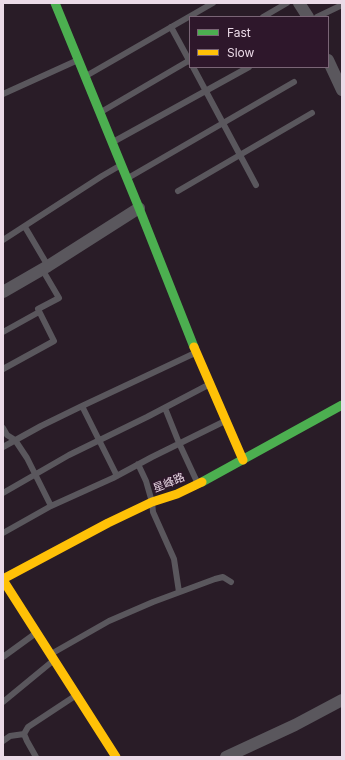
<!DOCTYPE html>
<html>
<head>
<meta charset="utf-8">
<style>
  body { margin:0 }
  #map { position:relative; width:345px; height:760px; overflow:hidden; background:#291c27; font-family:Inter,sans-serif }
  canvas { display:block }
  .frame { position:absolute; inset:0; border:4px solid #ebdae7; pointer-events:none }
  .legend { position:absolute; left:189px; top:16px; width:140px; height:52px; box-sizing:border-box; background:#2e172b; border:1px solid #7a6576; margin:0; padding:5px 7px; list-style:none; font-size:12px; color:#ebdae7 }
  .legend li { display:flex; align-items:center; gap:8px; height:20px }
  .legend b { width:20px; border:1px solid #7a6576 }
</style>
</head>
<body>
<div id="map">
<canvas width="345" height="760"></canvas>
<div class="frame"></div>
<ul class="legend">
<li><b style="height:5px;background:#4caf50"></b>Fast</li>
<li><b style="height:5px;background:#ffc107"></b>Slow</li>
</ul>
</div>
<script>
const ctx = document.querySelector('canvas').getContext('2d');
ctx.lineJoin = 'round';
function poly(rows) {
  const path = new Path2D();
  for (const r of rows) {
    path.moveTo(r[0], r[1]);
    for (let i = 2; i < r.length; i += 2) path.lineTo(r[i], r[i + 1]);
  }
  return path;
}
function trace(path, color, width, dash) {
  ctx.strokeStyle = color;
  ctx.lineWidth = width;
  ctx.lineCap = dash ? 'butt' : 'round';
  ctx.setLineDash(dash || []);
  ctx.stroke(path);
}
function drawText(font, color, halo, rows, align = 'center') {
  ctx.font = font + ' Inter,"Noto Sans SC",sans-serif';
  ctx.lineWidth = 3;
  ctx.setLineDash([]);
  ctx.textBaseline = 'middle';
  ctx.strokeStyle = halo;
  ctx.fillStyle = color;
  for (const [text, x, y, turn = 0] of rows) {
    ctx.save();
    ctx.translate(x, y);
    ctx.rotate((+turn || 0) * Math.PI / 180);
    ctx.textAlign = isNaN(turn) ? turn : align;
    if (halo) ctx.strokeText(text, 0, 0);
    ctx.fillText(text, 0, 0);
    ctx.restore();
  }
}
trace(poly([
  [263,17,287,3],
  [317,17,342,5],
  [171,27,190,62],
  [193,67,256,185],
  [86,76,213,3],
  [3,94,78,60],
  [101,112,190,60],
  [113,142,249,67],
  [128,178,294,82],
  [178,191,312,113],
  [25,227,48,266],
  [3,240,102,176,121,165],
  [3,332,39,312],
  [3,369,54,341,38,309,59,298,42,269],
  [82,406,117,476],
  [165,408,179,443,198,484],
  [3,428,7,435,15,440,27,458,51,506],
  [3,447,41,426,82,406,195,353],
  [138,464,146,481,152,502,153,512,174,559,179,592],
  [3,493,69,455,147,417,210,384],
  [3,533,51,506,113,478,152,457,225,421],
  [51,654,109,621,153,602,215,579,223,577,231,582],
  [3,657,36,633],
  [3,702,54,660],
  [3,741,10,736,24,734],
  [36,757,27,741,24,734,28,727,75,696]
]), '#5a575d', 6);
trace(poly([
  [299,3,308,17],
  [328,60,342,90],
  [3,292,48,266,139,208],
  [226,757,295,725,342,700]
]), '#5a575d', 12);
trace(poly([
  [55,3,139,208,194,347],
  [202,482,342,405]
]), '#4caf50', 9);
trace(poly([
  [194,347,243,460],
  [3,579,108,523,152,502,177,494,202,482],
  [3,580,116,757]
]), '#ffc107', 9);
drawText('11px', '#ebdae7', '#2e172b', [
  ["星峰路",169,483,-22]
]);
</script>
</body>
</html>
